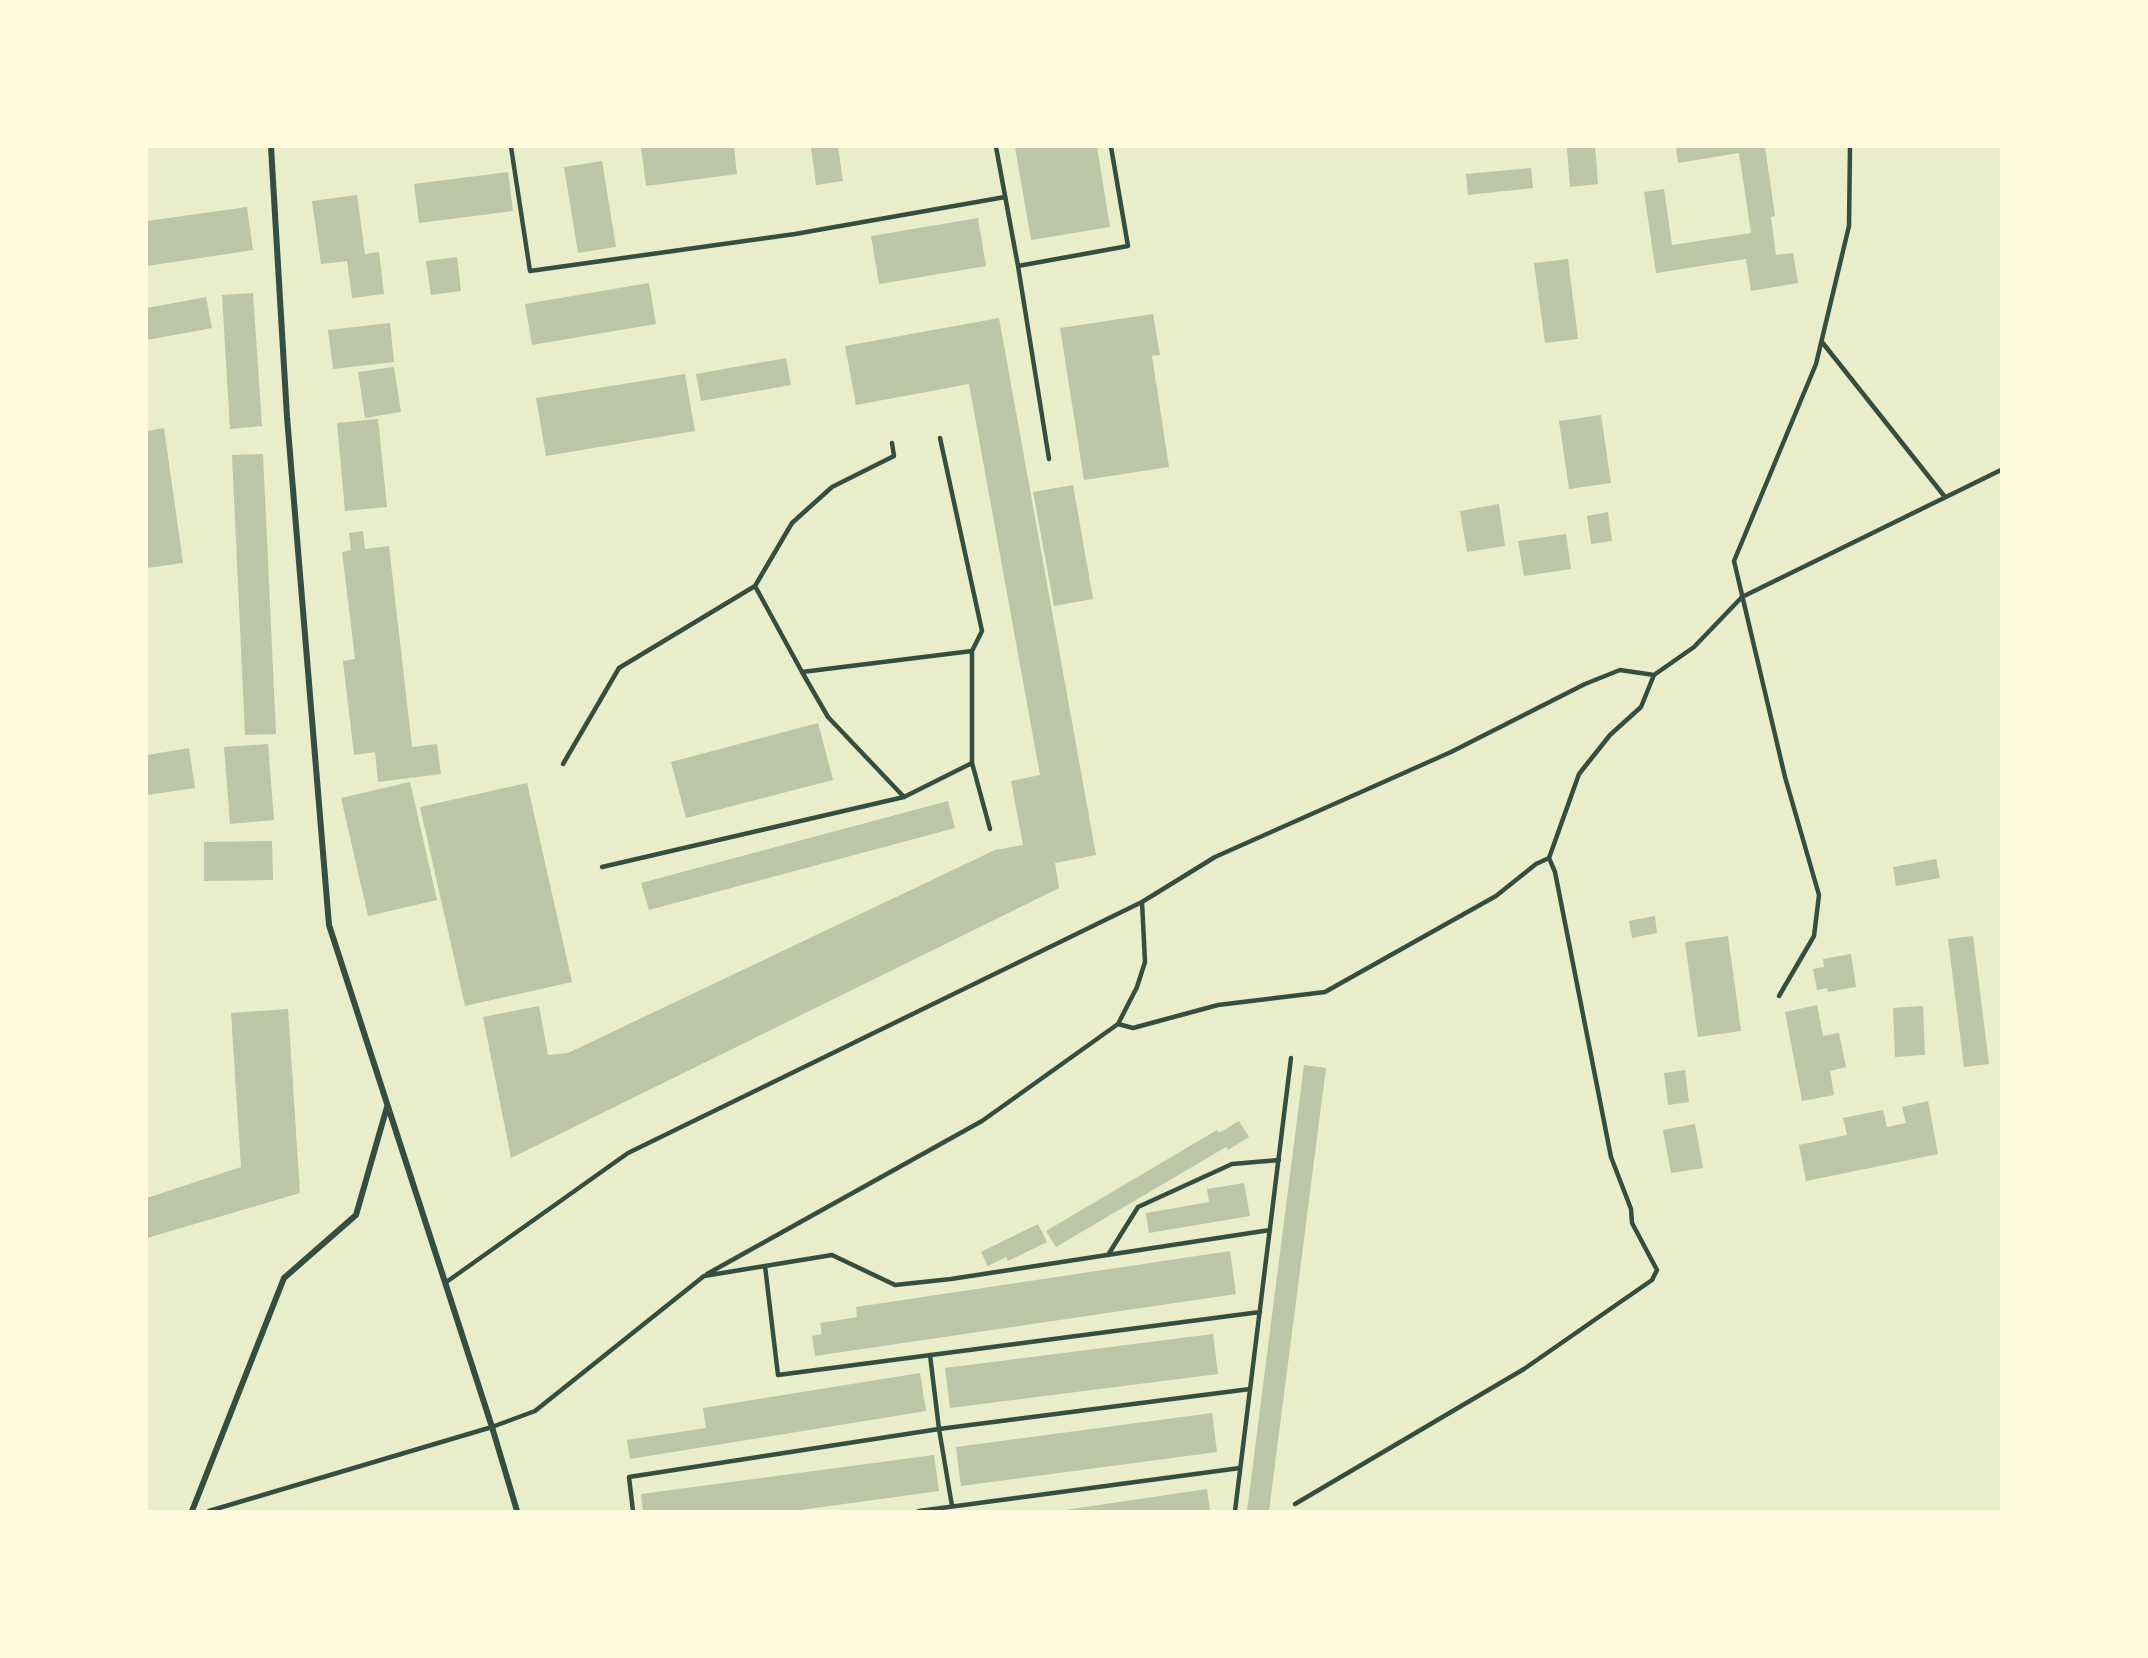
<!DOCTYPE html>
<html>
<head>
<meta charset="utf-8">
<style>
  body { margin:0 }
  #map { position:relative; width:2148px; height:1658px; overflow:hidden; background:#e9edc9; font-family:"DejaVu Sans",sans-serif }
  canvas { display:block }
  .frame { position:absolute; inset:0; border:148px solid #fefae0; pointer-events:none }
</style>
</head>
<body>
<div id="map">
<canvas width="2148" height="1658"></canvas>
<div class="frame"></div>
</div>
<script>
const ctx = document.querySelector('canvas').getContext('2d');
ctx.lineJoin = 'round';
function fillPath(path, color) {
  ctx.fillStyle = color;
  ctx.fill(path, 'evenodd');
}
function poly(rows) {
  const path = new Path2D();
  for (const r of rows) {
    path.moveTo(r[0], r[1]);
    for (let i = 2; i < r.length; i += 2) path.lineTo(r[i], r[i + 1]);
  }
  return path;
}
function trace(path, color, width, dash) {
  ctx.strokeStyle = color;
  ctx.lineWidth = width;
  ctx.lineCap = dash ? 'butt' : 'round';
  ctx.setLineDash(dash || []);
  ctx.stroke(path);
}
fillPath(poly([
  [641,147,734,147,737,174,646,186],
  [811,147,838,147,843,181,816,185],
  [1015,147,1097,147,1110,227,1031,240],
  [1567,147,1595,147,1598,184,1570,187],
  [1676,147,1765,147,1775,216,1771,217,1776,255,1793,253,1798,283,1751,291,1746,259,1656,273,1644,192,1664,189,1672,245,1751,233,1739,153,1678,163],
  [602,161,616,247,578,253,564,167],
  [1531,168,1533,188,1468,195,1466,174],
  [508,172,513,211,419,223,414,184],
  [357,195,365,254,379,252,384,294,352,298,347,261,321,264,312,201],
  [247,207,253,250,147,266,147,221],
  [978,218,986,266,879,284,871,236],
  [457,257,461,291,431,295,426,261],
  [1568,259,1578,339,1545,343,1534,263],
  [649,283,656,324,532,345,525,304],
  [253,293,262,426,230,429,222,295],
  [206,297,212,328,147,340,147,308],
  [1153,314,1160,355,1152,356,1169,467,1084,480,1060,328],
  [999,318,1096,855,1055,863,1059,888,511,1158,483,1017,539,1006,548,1055,568,1053,995,850,1023,845,1011,781,1040,775,969,384,856,405,845,346],
  [390,323,394,362,333,369,328,330],
  [786,358,791,385,701,401,696,374],
  [394,367,401,412,365,418,358,372],
  [685,374,695,431,546,456,536,398],
  [1601,415,1611,483,1569,489,1559,421],
  [378,419,387,507,345,511,337,423],
  [164,428,183,563,147,568,147,431],
  [263,454,276,734,245,735,232,455],
  [1073,485,1093,599,1054,606,1033,492],
  [1499,504,1505,546,1467,552,1460,511],
  [1608,512,1612,541,1591,544,1587,516],
  [363,531,365,549,389,546,412,747,437,744,441,774,378,782,375,752,354,755,343,661,355,659,342,552,351,550,349,533],
  [1566,534,1571,569,1524,576,1518,541],
  [818,723,833,780,686,818,671,762],
  [268,744,274,820,230,824,224,747],
  [189,748,195,788,147,795,147,755],
  [410,782,437,900,368,916,341,798],
  [527,783,572,982,465,1006,420,807],
  [948,801,955,828,649,910,641,883],
  [272,841,273,880,204,881,204,842],
  [1936,859,1940,878,1896,886,1893,867],
  [1655,916,1657,933,1632,938,1629,921],
  [1728,936,1741,1031,1698,1037,1685,942],
  [1973,936,1989,1064,1964,1067,1948,939],
  [1851,954,1856,987,1828,992,1827,988,1817,990,1813,969,1824,967,1823,959],
  [1817,1005,1823,1036,1839,1033,1846,1067,1830,1071,1834,1095,1802,1101,1785,1012],
  [1923,1006,1925,1055,1895,1057,1893,1008],
  [288,1009,300,1193,147,1238,147,1198,241,1167,231,1013],
  [1304,1065,1326,1068,1269,1511,1247,1511],
  [1685,1070,1689,1102,1668,1105,1664,1073],
  [1928,1101,1938,1154,1806,1181,1799,1145,1847,1135,1843,1118,1883,1110,1887,1127,1906,1123,1902,1107],
  [1239,1121,1249,1137,1228,1150,1226,1147,1056,1247,1046,1231,1217,1130,1219,1133],
  [1695,1124,1703,1168,1671,1173,1663,1130],
  [1244,1183,1250,1216,1149,1233,1146,1213,1209,1202,1207,1189],
  [1038,1224,1047,1242,1008,1261,1006,1257,988,1266,981,1252],
  [1230,1251,1236,1294,815,1356,812,1336,822,1334,820,1323,857,1317,856,1307],
  [1213,1334,1218,1374,950,1408,945,1368],
  [920,1373,926,1411,630,1459,627,1440,706,1428,703,1408],
  [1212,1413,1217,1452,961,1486,956,1447],
  [934,1455,939,1491,793,1511,643,1511,641,1494],
  [1207,1489,1210,1510,1065,1511,1065,1510]
]), '#bcc5a7');
trace(poly([
  [511,147,530,271,795,234,1005,197],
  [996,147,1018,266,1049,459],
  [1018,266,1128,246,1111,147],
  [1822,342,1945,497],
  [940,438,982,631,972,651,972,763,990,829],
  [755,586,802,672,972,651],
  [802,672,828,717,904,797],
  [563,764,619,668,755,586,792,523,832,487,894,456,892,443],
  [602,867,904,797,972,763],
  [1779,996,1814,936,1819,895,1785,777,1734,561,1816,364,1849,226,1850,147],
  [1118,1024,1133,1028,1218,1005,1325,992,1496,896,1536,864,1549,858],
  [1108,1255,1138,1207,1232,1164,1279,1160],
  [765,1266,778,1375,1260,1312],
  [707,1274,982,1121,1118,1024,1137,987,1145,962,1142,902],
  [445,1283,628,1153,1142,902,1215,857,1451,752,1585,684,1620,670,1654,675],
  [930,1355,939,1429,952,1506],
  [1295,1504,1524,1369,1652,1280,1657,1270,1632,1223,1631,1209,1611,1157,1555,872,1549,858,1579,774,1610,735,1641,707,1654,675,1694,647,1742,597,2001,470],
  [209,1511,492,1427,535,1411,704,1276,832,1255,895,1285,951,1279,1270,1230],
  [633,1511,629,1477,939,1429,1250,1389],
  [919,1511,1240,1468],
  [1235,1511,1291,1058]
]), '#344e41', 4.5);
trace(poly([
  [271,147,287,417,329,925,492,1427,517,1511],
  [192,1511,284,1278,356,1215,387,1107]
]), '#344e41', 6);
</script>
</body>
</html>
